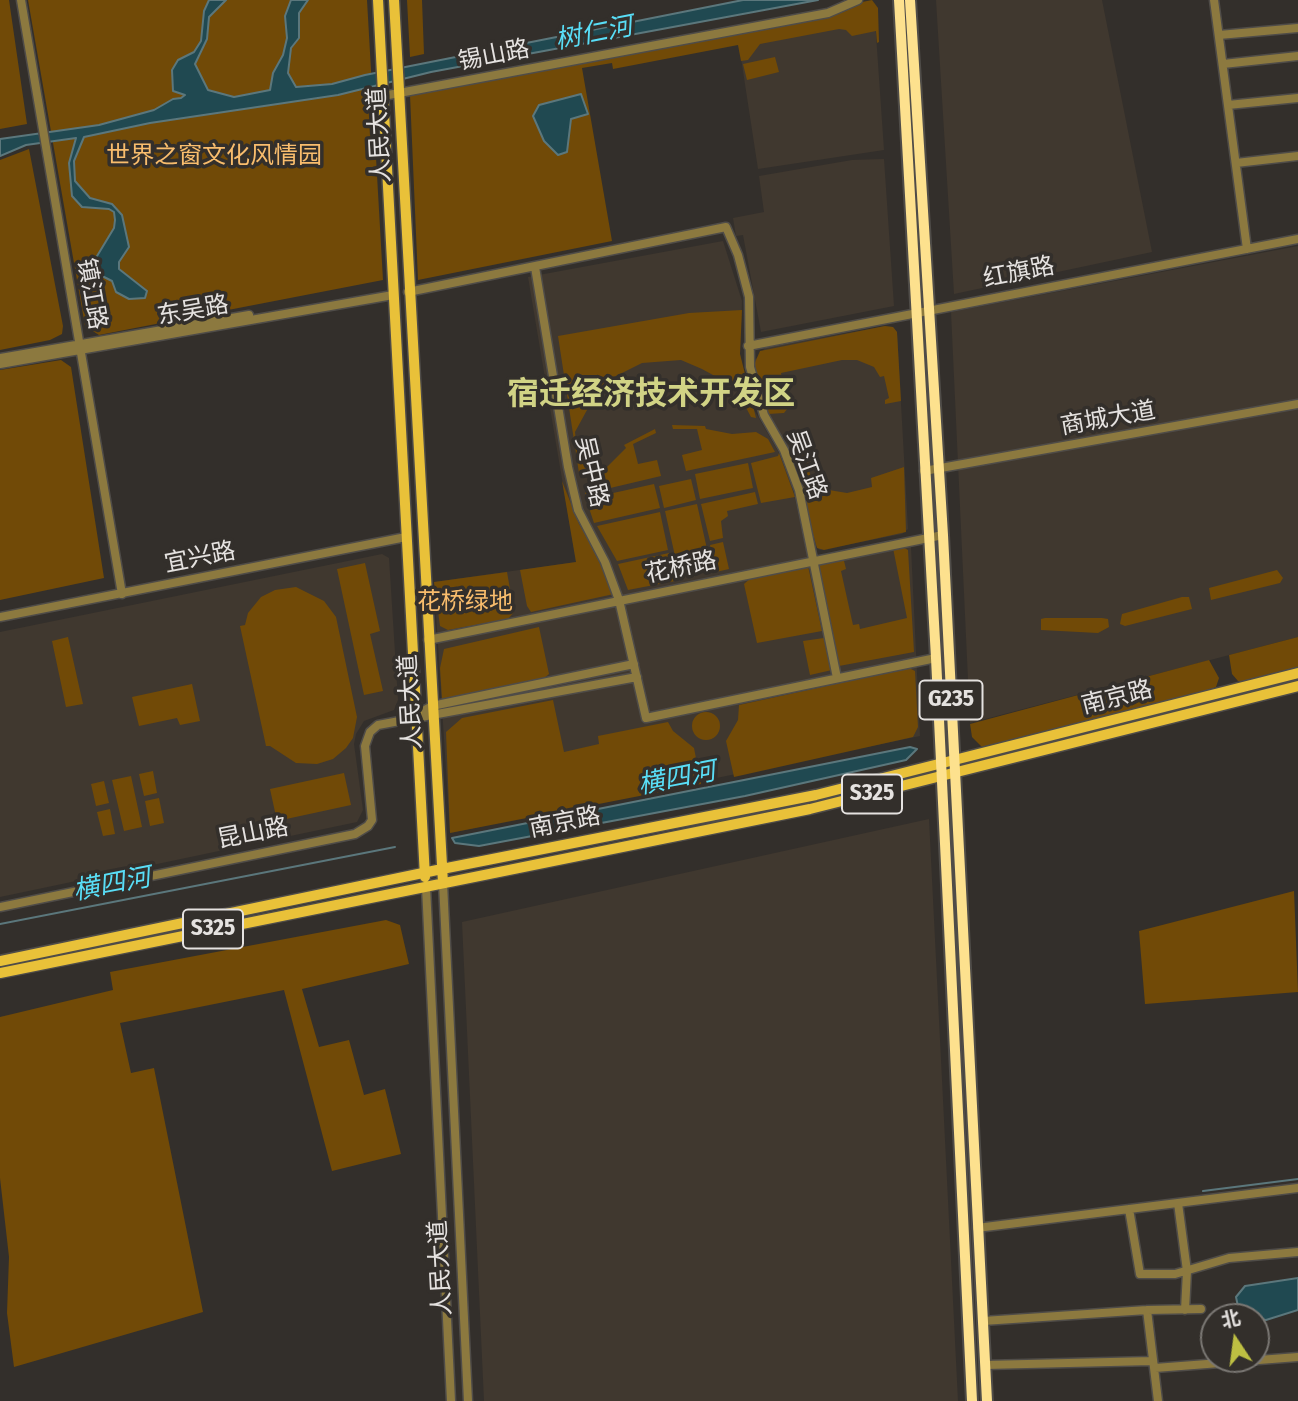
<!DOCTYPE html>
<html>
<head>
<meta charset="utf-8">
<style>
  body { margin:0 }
  #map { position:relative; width:1298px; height:1401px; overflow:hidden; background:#332f2b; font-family:"Fira Sans Condensed","Noto Sans SC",sans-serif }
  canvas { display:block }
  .north { position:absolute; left:1200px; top:1303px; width:70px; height:70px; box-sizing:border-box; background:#332f2b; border:2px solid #7a7773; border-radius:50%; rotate:347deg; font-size:19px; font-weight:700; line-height:28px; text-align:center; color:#e5e2e0 }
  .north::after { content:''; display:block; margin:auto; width:24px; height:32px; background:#bebf42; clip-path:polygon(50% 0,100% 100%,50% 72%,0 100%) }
</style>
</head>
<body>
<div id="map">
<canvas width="1298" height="1401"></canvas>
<div class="north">北</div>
</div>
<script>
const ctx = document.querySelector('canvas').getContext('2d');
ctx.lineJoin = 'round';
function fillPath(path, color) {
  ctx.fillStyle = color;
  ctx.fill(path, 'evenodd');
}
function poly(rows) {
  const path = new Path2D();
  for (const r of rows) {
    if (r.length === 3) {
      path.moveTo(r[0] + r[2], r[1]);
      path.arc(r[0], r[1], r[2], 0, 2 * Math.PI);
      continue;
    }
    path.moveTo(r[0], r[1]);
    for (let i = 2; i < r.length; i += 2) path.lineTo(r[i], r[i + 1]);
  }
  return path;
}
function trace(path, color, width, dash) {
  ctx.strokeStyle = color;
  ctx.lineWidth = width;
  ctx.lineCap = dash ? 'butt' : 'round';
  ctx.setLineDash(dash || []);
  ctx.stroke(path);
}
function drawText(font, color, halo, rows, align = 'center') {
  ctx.font = font + ' "Fira Sans Condensed","Noto Sans SC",sans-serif';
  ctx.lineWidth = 7;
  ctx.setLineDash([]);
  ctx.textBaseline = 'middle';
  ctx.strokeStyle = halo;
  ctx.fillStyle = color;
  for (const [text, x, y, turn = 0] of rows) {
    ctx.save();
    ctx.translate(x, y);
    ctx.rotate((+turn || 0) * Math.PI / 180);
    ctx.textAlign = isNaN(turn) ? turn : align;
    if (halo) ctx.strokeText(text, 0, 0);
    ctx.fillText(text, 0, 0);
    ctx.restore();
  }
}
fillPath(poly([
  [936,0,1102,0,1152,252,954,294],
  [875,20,884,150,758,169,739,45],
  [884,159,894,306,761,332,743,235,736,236,733,218,764,212,759,176,852,160],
  [723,241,742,301,740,354,747,387,753,408,779,453,792,485,809,563,908,545,911,547,920,736,450,833,434,582,576,562,528,277],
  [1298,246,1298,637,970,723,951,312],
  [885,326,893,327,897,332,908,529,902,534,820,550,815,545,803,491,768,414,755,360,765,348],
  [382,554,389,558,398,700,394,710,364,721,356,734,354,744,363,810,357,822,0,897,0,632],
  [929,819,958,1401,484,1401,462,922]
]), '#40382f');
fillPath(poly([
  [0,0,9,0,27,124,0,129],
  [28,0,367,0,383,280,99,335,85,326],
  [407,0,422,0,424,54,410,57],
  [872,0,878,8,879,42,877,43,876,31,852,36,846,30,839,29,760,44,748,60,741,61,738,45,613,69,612,63,582,68,612,241,418,280,410,95],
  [775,57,779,72,747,80,743,64],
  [29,149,63,326,62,334,50,340,0,350,0,160],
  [742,310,740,354,756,418,751,417,735,387,702,369,681,360,642,363,610,379,593,399,575,432,578,456,586,469,579,473,558,336,689,313],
  [885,326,893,327,897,332,901,401,885,404,885,400,889,398,884,376,880,377,874,367,857,360,842,360,781,373,788,408,784,413,768,414,753,367,760,351],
  [61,360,71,367,104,578,0,600,0,370],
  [672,425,705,426,706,429,732,434,756,432,768,439,775,452,686,471,682,455,702,450,697,429,673,429],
  [655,429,656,433,633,444,638,464,657,460,661,476,585,494,589,485,626,448,624,445],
  [804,450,813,486,817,488,847,493,872,487,871,478,904,467,906,532,824,550,817,548,792,460,796,452],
  [779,453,795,497,761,503,751,463,778,456],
  [748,463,753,488,700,499,695,474],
  [691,479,696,500,664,508,659,486],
  [562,481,579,524,600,558,614,594,531,612,527,606,520,570,576,562],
  [654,484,660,508,594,523,586,499],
  [755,492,758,504,727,511,728,516,721,521,723,538,710,541,701,504],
  [697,504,707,549,675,556,665,511],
  [660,512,668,550,617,561,597,526],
  [723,542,729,569,716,572,710,545],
  [903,547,908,550,914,652,839,666,817,566,819,561,844,561,846,569,841,571,853,625,859,624,860,629,907,618,893,548],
  [669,553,675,581,628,590,618,564],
  [365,563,380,631,370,634,383,691,364,695,337,569],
  [808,566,822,631,757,643,744,584,752,577],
  [1277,570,1283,578,1280,583,1211,600,1209,588],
  [507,572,514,612,508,619,448,630,440,626,434,582],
  [296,587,324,601,336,617,357,717,353,738,346,748,333,759,317,764,296,763,270,746,266,746,240,626,245,625,248,613,261,597,275,590],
  [1182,597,1189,597,1192,609,1125,626,1120,624,1122,614],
  [1045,618,1102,618,1108,619,1109,627,1098,633,1041,630,1041,619],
  [539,627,549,674,543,679,442,699,440,668,444,649],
  [68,637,83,704,66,707,52,641],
  [1298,637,1298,667,1244,681,1238,681,1232,674,1229,655],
  [824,638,832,670,810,675,803,641],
  [1209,660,1219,678,1216,687,1209,690,982,747,972,737,970,724],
  [909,668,915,671,918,727,913,737,734,777,726,741,738,720,739,705],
  [192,684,200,721,180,725,177,718,139,726,132,697],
  [553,700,564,752,599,744,598,736,668,722,673,731,694,748,701,784,450,833,446,732,462,718],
  [706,726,14],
  [153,771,157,793,144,796,139,774],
  [344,773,351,805,277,821,270,789],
  [131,776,142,827,124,831,112,780],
  [104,781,109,803,96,806,91,784],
  [159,798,164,823,150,826,145,801],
  [110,809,115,834,103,836,97,812],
  [1294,891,1298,992,1145,1004,1139,931],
  [386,920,400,925,409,964,302,989,319,1047,349,1040,364,1095,385,1089,401,1154,332,1171,284,990,120,1023,131,1073,154,1068,203,1312,14,1367,7,1313,9,1257,0,1178,0,1017,113,990,110,972]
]), '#714a07');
const water = poly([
  [209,0,226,0,209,17,207,39,195,64,208,90,234,97,270,90,273,73,283,55,287,38,285,16,291,0,308,0,299,13,299,38,291,48,288,73,296,87,332,84,365,75,743,0,818,0,431,72,338,95,150,123,84,137,74,161,75,181,90,198,112,204,122,215,129,247,119,262,119,269,147,291,145,298,129,299,116,292,112,281,94,272,91,266,114,228,115,220,114,212,109,209,82,207,72,196,69,163,76,138,26,145,0,156,0,139,99,125,154,110,173,99,181,98,185,95,173,91,172,70,178,60,194,52,201,41,204,11,209,0],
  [581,94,588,114,571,119,567,152,558,155,544,141,533,116,539,105,581,94],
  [910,747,917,749,906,760,745,796,479,846,455,843,452,838,910,747],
  [1298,1278,1298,1310,1266,1320,1240,1316,1236,1297,1245,1286,1298,1278]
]);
fillPath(water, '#204951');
trace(water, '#5b777c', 2);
trace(poly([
  [0,924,395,847],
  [1203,1191,1298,1179]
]), '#5b777c', 2);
const minor = poly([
  [21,0,122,594],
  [1214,0,1247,249],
  [1219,35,1298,28],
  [1223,64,1298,56],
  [383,96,828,13,858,0],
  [1228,105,1298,98],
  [1236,163,1298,156],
  [535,267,568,467,578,510,605,562,619,600,646,718,936,658],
  [408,292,726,227,738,255,749,297,750,367,764,415,784,450,799,490,837,678],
  [748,346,1298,239],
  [0,358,249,315],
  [0,364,393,295],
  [924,471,1298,404],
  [0,617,406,537],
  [428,640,943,535],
  [416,715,432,706,634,664],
  [443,883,468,1401],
  [426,887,451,1401],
  [0,907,355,834,368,826,372,820,365,746,370,732,378,725,637,677],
  [1178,1203,1187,1271,1185,1310],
  [1129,1209,1140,1274,1175,1274,1229,1258,1298,1252],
  [977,1228,1298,1188],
  [1147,1310,1158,1401],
  [983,1321,1147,1310,1201,1309],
  [985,1365,1152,1361],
  [1155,1368,1298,1357]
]);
const major = poly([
  [378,0,425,877],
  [394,0,443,883],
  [0,961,442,869,816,795,1298,673],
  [0,973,810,809,1298,686]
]);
const highway = poly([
  [899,0,936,658,972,1401],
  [910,0,943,535,987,1401]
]);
trace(minor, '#4f4c48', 11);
trace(major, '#4f4c48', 13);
trace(highway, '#4f4c48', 14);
trace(minor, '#8c793f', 8);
trace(major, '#e9c139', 10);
trace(highway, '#fde18e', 10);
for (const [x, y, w] of [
  [951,700,63],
  [872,794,60],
  [213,929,60]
]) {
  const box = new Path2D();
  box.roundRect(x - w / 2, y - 19.5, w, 39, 5);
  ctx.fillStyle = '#332f2b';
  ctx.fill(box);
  trace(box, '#e5e2e0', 2);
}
drawText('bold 23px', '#e5e2e0', null, [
  ["G235",951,700],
  ["S325",872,794],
  ["S325",213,929]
]);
drawText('24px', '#e5e2e0', '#332f2b', [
  ["锡山路",494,56,-11],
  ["人民大道",380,135,-93],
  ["红旗路",1019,273,-11],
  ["镇江路",91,294,80],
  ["东吴路",193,311,-10],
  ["商城大道",1108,419,-10],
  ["吴江路",806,465,70],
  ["吴中路",591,472,77],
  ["宜兴路",200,558,-11],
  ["花桥路",681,568,-12],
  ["南京路",1117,698,-14],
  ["人民大道",411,702,-93],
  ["南京路",565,823,-11],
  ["昆山路",253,834,-11],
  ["人民大道",441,1268,-93]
]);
drawText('24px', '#f9bd6d', '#332f2b', [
  ["世界之窗文化风情园",214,156],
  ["花桥绿地",465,602]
]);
drawText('italic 26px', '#59def7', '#332f2b', [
  ["树仁河",594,34,-11],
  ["横四河",677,779,-11],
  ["横四河",112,885,-11]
]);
drawText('bold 32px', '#d1d385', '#332f2b', [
  ["宿迁经济技术开发区",651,395]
]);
</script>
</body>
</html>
